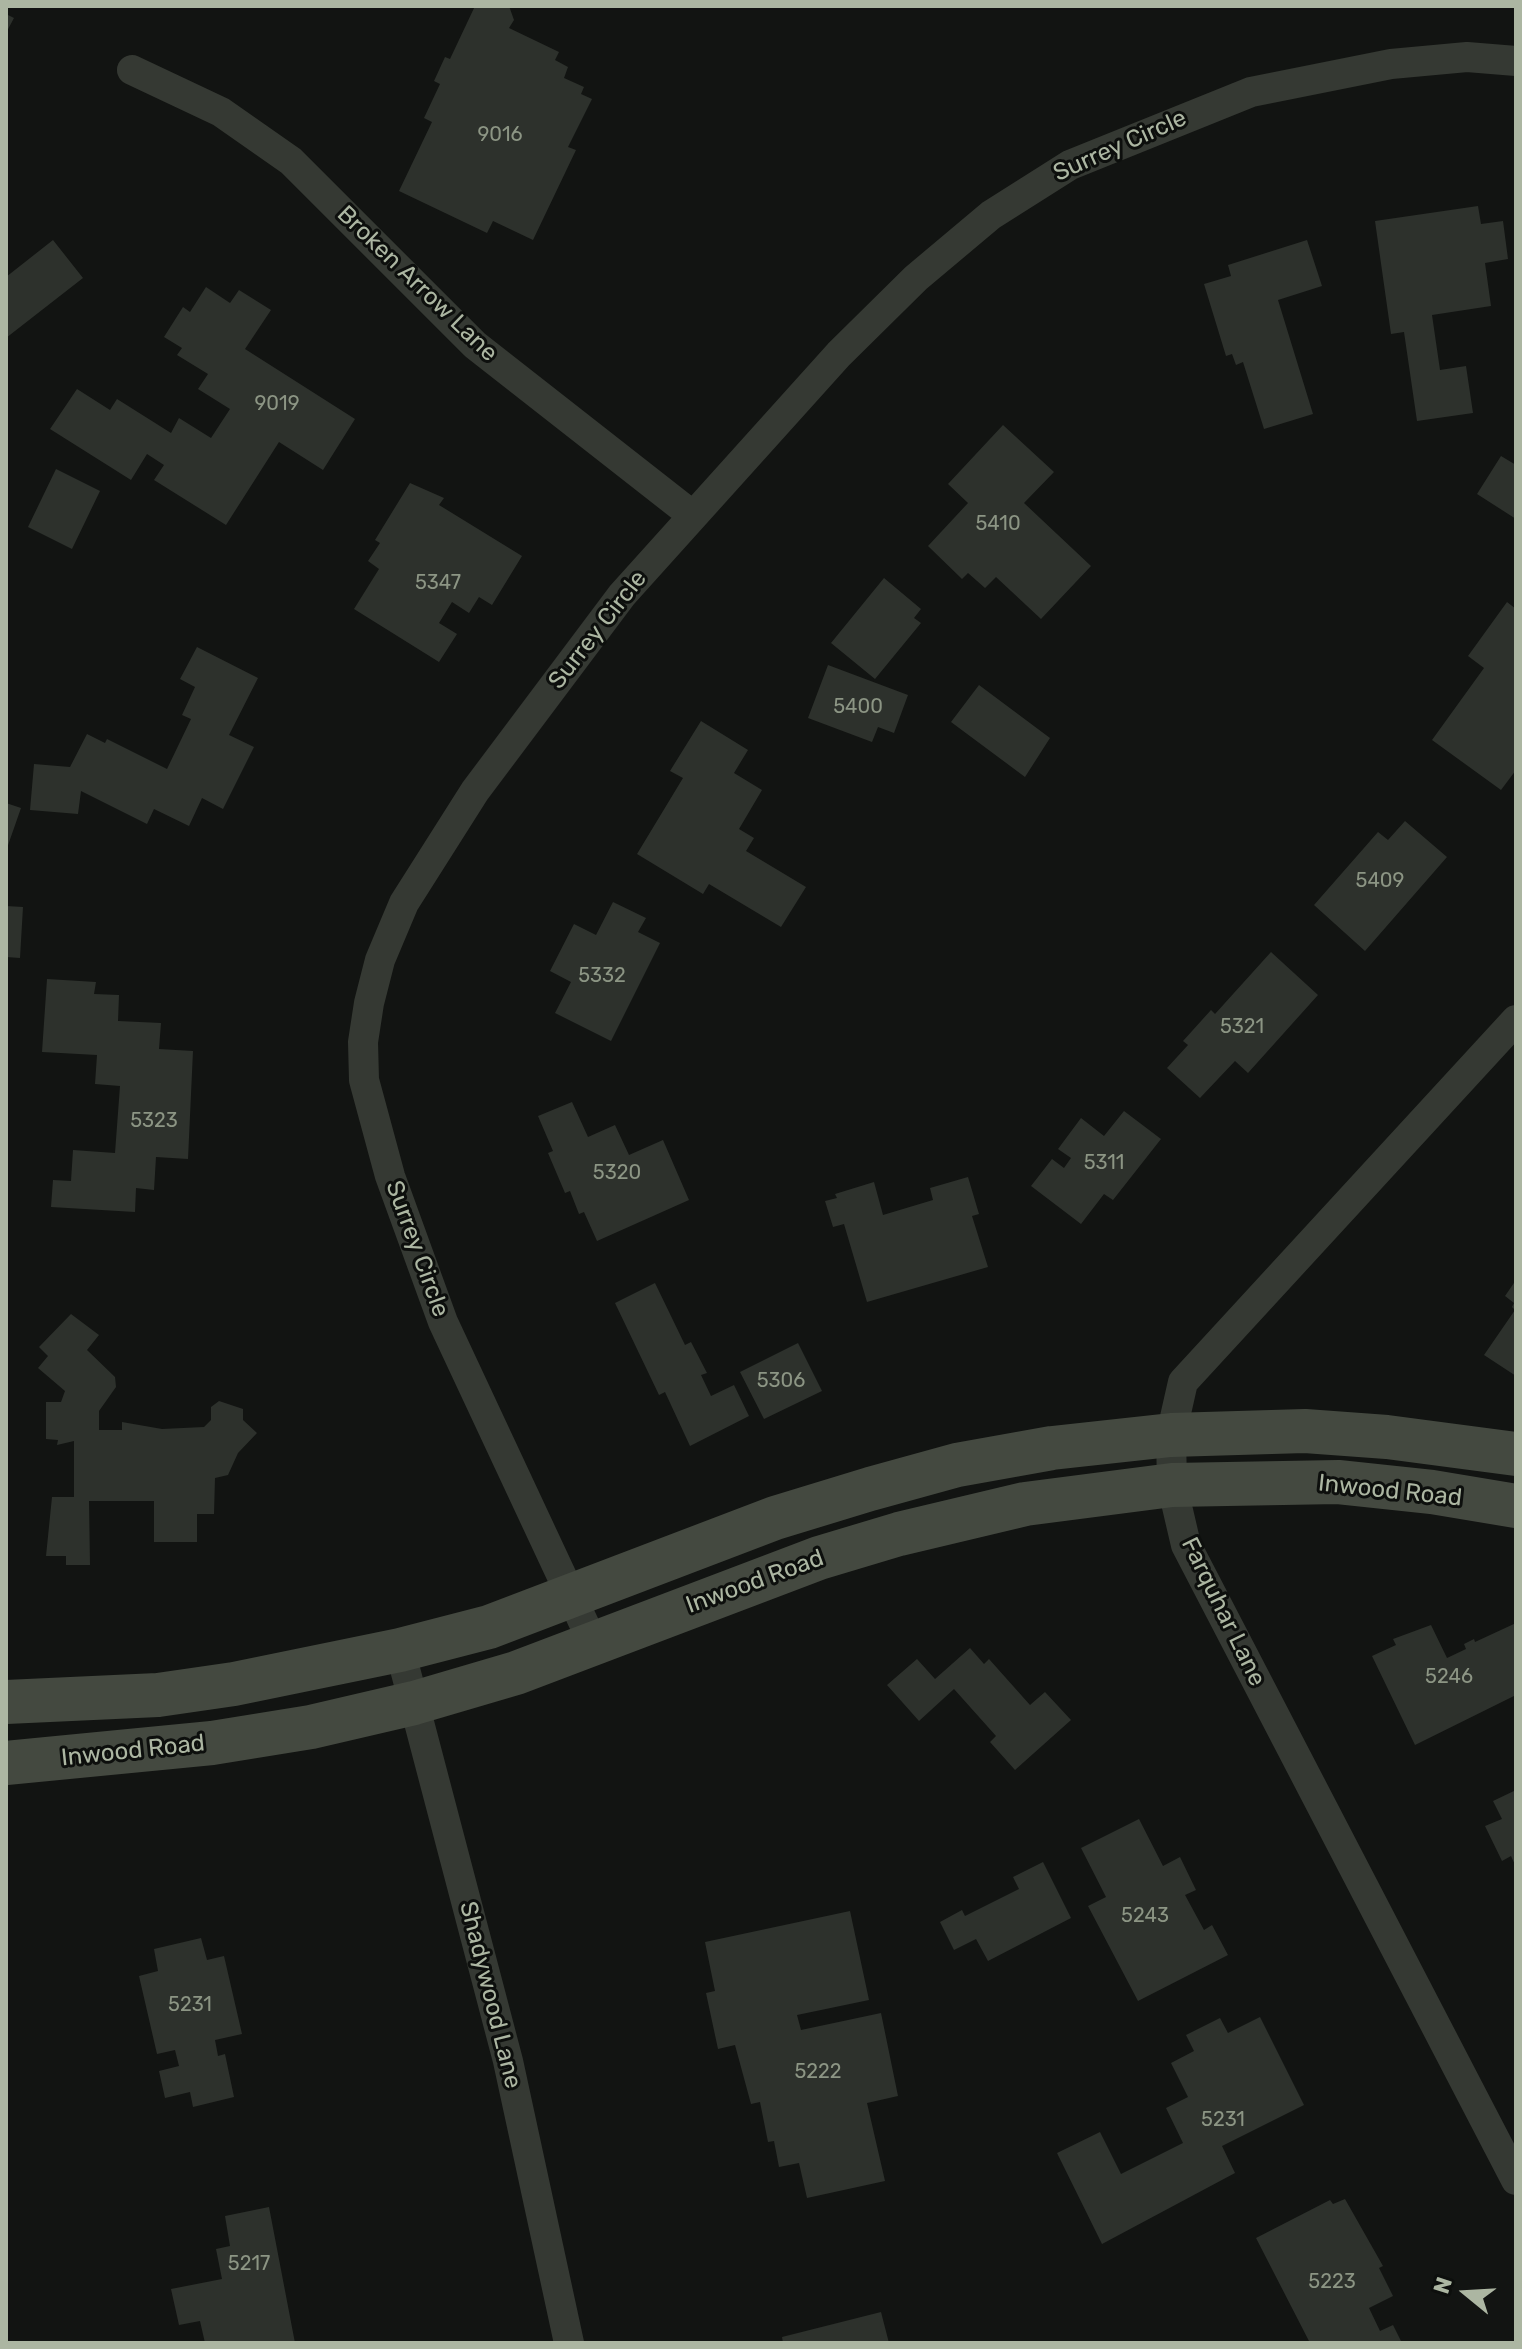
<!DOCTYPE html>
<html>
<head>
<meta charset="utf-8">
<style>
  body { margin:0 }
  #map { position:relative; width:1522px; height:2349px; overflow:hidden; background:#121412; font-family:Rubik,sans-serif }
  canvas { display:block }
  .frame { position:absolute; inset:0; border:8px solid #acb6a2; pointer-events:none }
  .north { position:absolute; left:1426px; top:2253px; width:80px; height:80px; -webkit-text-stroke:6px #0d0f0d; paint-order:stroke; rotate:288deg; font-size:22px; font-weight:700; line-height:32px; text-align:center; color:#acb6a2 }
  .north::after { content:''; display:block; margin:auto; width:28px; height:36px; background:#acb6a2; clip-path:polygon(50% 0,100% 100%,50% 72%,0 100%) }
</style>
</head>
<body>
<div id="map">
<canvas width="1522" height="2349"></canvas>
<div class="frame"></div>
<div class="north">N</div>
</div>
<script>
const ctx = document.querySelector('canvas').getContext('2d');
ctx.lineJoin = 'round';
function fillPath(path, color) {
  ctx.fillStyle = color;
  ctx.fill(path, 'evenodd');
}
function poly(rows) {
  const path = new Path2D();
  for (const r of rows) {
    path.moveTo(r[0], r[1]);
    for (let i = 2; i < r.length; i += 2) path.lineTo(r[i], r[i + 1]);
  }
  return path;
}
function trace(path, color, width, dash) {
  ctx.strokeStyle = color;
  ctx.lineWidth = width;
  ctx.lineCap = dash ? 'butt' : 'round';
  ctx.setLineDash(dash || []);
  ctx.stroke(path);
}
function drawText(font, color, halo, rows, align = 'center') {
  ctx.font = font + ' Rubik,sans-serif';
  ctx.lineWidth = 6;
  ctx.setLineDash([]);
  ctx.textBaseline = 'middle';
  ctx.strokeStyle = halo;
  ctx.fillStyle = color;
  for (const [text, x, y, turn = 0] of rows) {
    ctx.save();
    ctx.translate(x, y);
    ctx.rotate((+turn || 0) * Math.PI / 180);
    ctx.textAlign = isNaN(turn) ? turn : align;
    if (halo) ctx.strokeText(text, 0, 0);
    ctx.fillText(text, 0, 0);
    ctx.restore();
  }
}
fillPath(poly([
  [475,6,509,6,514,20,509,28,559,52,555,60,568,67,564,78,584,87,581,94,592,99,568,147,576,150,533,240,493,221,487,233,399,191,432,122,424,118,440,84,434,81,445,57,450,59],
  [6,14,14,18,6,33],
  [1478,206,1481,224,1503,221,1508,259,1485,263,1491,306,1432,315,1440,370,1466,366,1473,413,1417,421,1404,332,1391,334,1375,221],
  [53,240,83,278,6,338,6,277],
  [1307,240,1322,286,1278,300,1313,414,1264,429,1243,362,1236,365,1232,354,1226,356,1204,284,1231,276,1228,265],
  [206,287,230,303,239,290,271,310,245,349,355,419,323,470,279,442,226,525,154,480,164,465,147,454,131,480,50,429,77,389,110,410,117,399,171,433,179,418,211,438,230,409,198,389,208,374,177,355,182,348,164,337,183,307,190,312],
  [1003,425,1054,472,1024,503,1091,566,1041,619,996,577,985,588,968,573,962,579,928,546,968,503,948,484],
  [1501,456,1516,465,1516,519,1477,494],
  [56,469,100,491,72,549,28,527],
  [410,483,444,498,439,505,522,556,492,605,479,597,469,613,452,602,439,623,457,634,439,662,354,609,379,569,368,561,380,543,375,540],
  [884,578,921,609,914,618,921,623,875,679,831,643],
  [1507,602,1516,609,1516,770,1501,790,1432,740,1484,668,1468,656],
  [197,647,258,678,229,735,254,747,223,809,202,798,189,826,154,809,147,824,81,791,78,814,30,810,34,764,70,767,87,734,105,743,107,739,167,769,191,719,182,715,195,687,180,679],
  [828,665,908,695,894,733,878,727,872,742,808,718],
  [979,685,1050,738,1025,777,951,722],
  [701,721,748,750,734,773,762,790,739,829,754,838,746,851,806,887,781,927,709,884,703,894,637,854,683,778,670,771],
  [6,803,21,808,6,851],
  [1405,821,1447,857,1365,951,1314,905,1378,832,1388,840],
  [613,902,646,918,638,932,660,943,611,1041,555,1013,571,982,550,971,574,924,596,935],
  [6,906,23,907,20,958,6,957],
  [1271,952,1318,995,1248,1073,1235,1061,1200,1098,1167,1068,1188,1045,1183,1041,1211,1010,1215,1014],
  [47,979,96,982,94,994,119,995,118,1021,161,1023,159,1049,193,1051,188,1159,156,1157,154,1190,136,1188,135,1212,51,1207,53,1180,71,1181,73,1150,115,1153,120,1086,95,1084,97,1055,42,1052],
  [572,1102,588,1137,615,1125,629,1155,663,1140,689,1200,597,1241,584,1212,579,1214,570,1191,565,1193,548,1153,553,1151,538,1116],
  [1124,1111,1161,1139,1113,1200,1104,1194,1081,1224,1031,1186,1052,1159,1064,1168,1071,1158,1058,1149,1081,1118,1104,1136],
  [968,1177,979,1214,972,1216,988,1267,867,1302,844,1224,833,1227,825,1201,837,1198,835,1194,874,1182,883,1215,933,1200,930,1188],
  [1516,1280,1516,1376,1484,1355,1515,1310,1512,1307,1514,1303,1505,1296],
  [655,1283,685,1345,691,1342,707,1373,701,1375,711,1396,734,1385,749,1416,690,1446,665,1392,659,1395,615,1303],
  [71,1314,99,1335,87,1350,115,1377,116,1387,99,1411,99,1430,122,1430,122,1422,162,1429,204,1427,211,1420,211,1407,219,1401,243,1409,243,1420,257,1433,238,1453,228,1475,215,1478,214,1514,197,1514,197,1542,154,1542,154,1501,89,1501,90,1565,66,1565,66,1556,46,1556,52,1497,74,1497,74,1441,57,1445,58,1440,46,1439,46,1402,61,1402,65,1391,38,1368,48,1356,39,1347],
  [798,1343,822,1391,764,1419,740,1372],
  [1516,1623,1516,1695,1415,1745,1372,1656,1396,1645,1393,1639,1431,1625,1447,1658,1466,1649,1464,1644,1474,1639,1475,1642],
  [970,1648,984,1664,989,1659,1030,1705,1045,1692,1071,1720,1015,1770,990,1742,996,1736,954,1689,919,1721,887,1685,917,1659,935,1679],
  [1516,1790,1516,1867,1511,1856,1502,1861,1485,1826,1502,1819,1493,1801],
  [1139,1819,1163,1866,1180,1857,1196,1890,1185,1895,1204,1930,1212,1925,1228,1955,1138,2001,1088,1906,1106,1897,1081,1848],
  [1043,1862,1071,1918,988,1961,976,1939,954,1950,940,1922,962,1910,965,1916,1019,1889,1013,1877],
  [850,1911,869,2000,797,2015,801,2030,881,2013,898,2096,867,2103,885,2181,807,2198,799,2163,779,2167,774,2141,768,2142,760,2102,751,2104,735,2045,718,2049,706,1993,715,1991,705,1942],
  [201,1938,207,1960,224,1956,242,2034,215,2040,218,2056,225,2054,234,2097,193,2107,190,2092,165,2098,159,2071,179,2066,175,2050,157,2054,139,1976,158,1971,154,1949],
  [1260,2017,1304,2105,1222,2146,1235,2173,1102,2244,1057,2153,1100,2132,1121,2174,1183,2143,1166,2108,1188,2097,1171,2063,1194,2051,1186,2035,1220,2018,1228,2033],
  [1345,2199,1383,2266,1379,2268,1393,2296,1369,2308,1380,2331,1393,2325,1402,2343,1310,2343,1256,2238,1330,2200,1333,2204],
  [269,2207,295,2343,205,2343,200,2321,179,2325,171,2289,222,2279,216,2249,230,2246,225,2216],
  [881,2312,889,2343,783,2343,782,2337]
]), '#2d312c');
trace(poly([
  [132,70,221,112,291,161,475,345,692,515],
  [1516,1020,1183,1382,1171,1435,1172,1485,1186,1545,1516,2180],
  [594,1645,443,1322,390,1176,364,1080,363,1042,369,1003,380,960,404,903,475,791,622,595,839,354,916,278,991,215,1070,165,1251,92,1391,64,1467,57,1516,61],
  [400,1650,508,2061,569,2343]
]), '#353933', 30);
trace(poly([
  [6,1702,158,1695,234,1684,400,1650,489,1627,775,1518,870,1489,957,1465,1052,1448,1171,1435,1305,1431,1387,1437,1516,1454],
  [6,1763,212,1743,311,1727,414,1703,516,1673,819,1558,899,1534,1025,1504,1172,1485,1338,1482,1432,1492,1516,1506]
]), '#444940', 44);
drawText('20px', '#8c9584', null, [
  ["9016",500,135],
  ["9019",277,404],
  ["5410",998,524],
  ["5347",438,583],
  ["5400",858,707],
  ["5409",1380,881],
  ["5332",602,976],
  ["5321",1242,1027],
  ["5323",154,1121],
  ["5311",1104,1163],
  ["5320",617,1173],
  ["5306",781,1381],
  ["5246",1449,1677],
  ["5243",1145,1916],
  ["5231",190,2005],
  ["5222",818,2072],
  ["5231",1223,2120],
  ["5217",249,2264],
  ["5223",1332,2282]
]);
drawText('24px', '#acb6a2', '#0d0f0d', [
  ["Surrey Circle",1120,146,-24],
  ["Broken Arrow Lane",417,284,44],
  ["Surrey Circle",598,630,-52],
  ["Surrey Circle",417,1249,70],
  ["Inwood Road",1390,1491,6],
  ["Inwood Road",755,1582,-20],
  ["Farquhar Lane",1223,1612,64],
  ["Inwood Road",133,1751,-6],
  ["Shadywood Lane",490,1995,76]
]);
</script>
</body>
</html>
